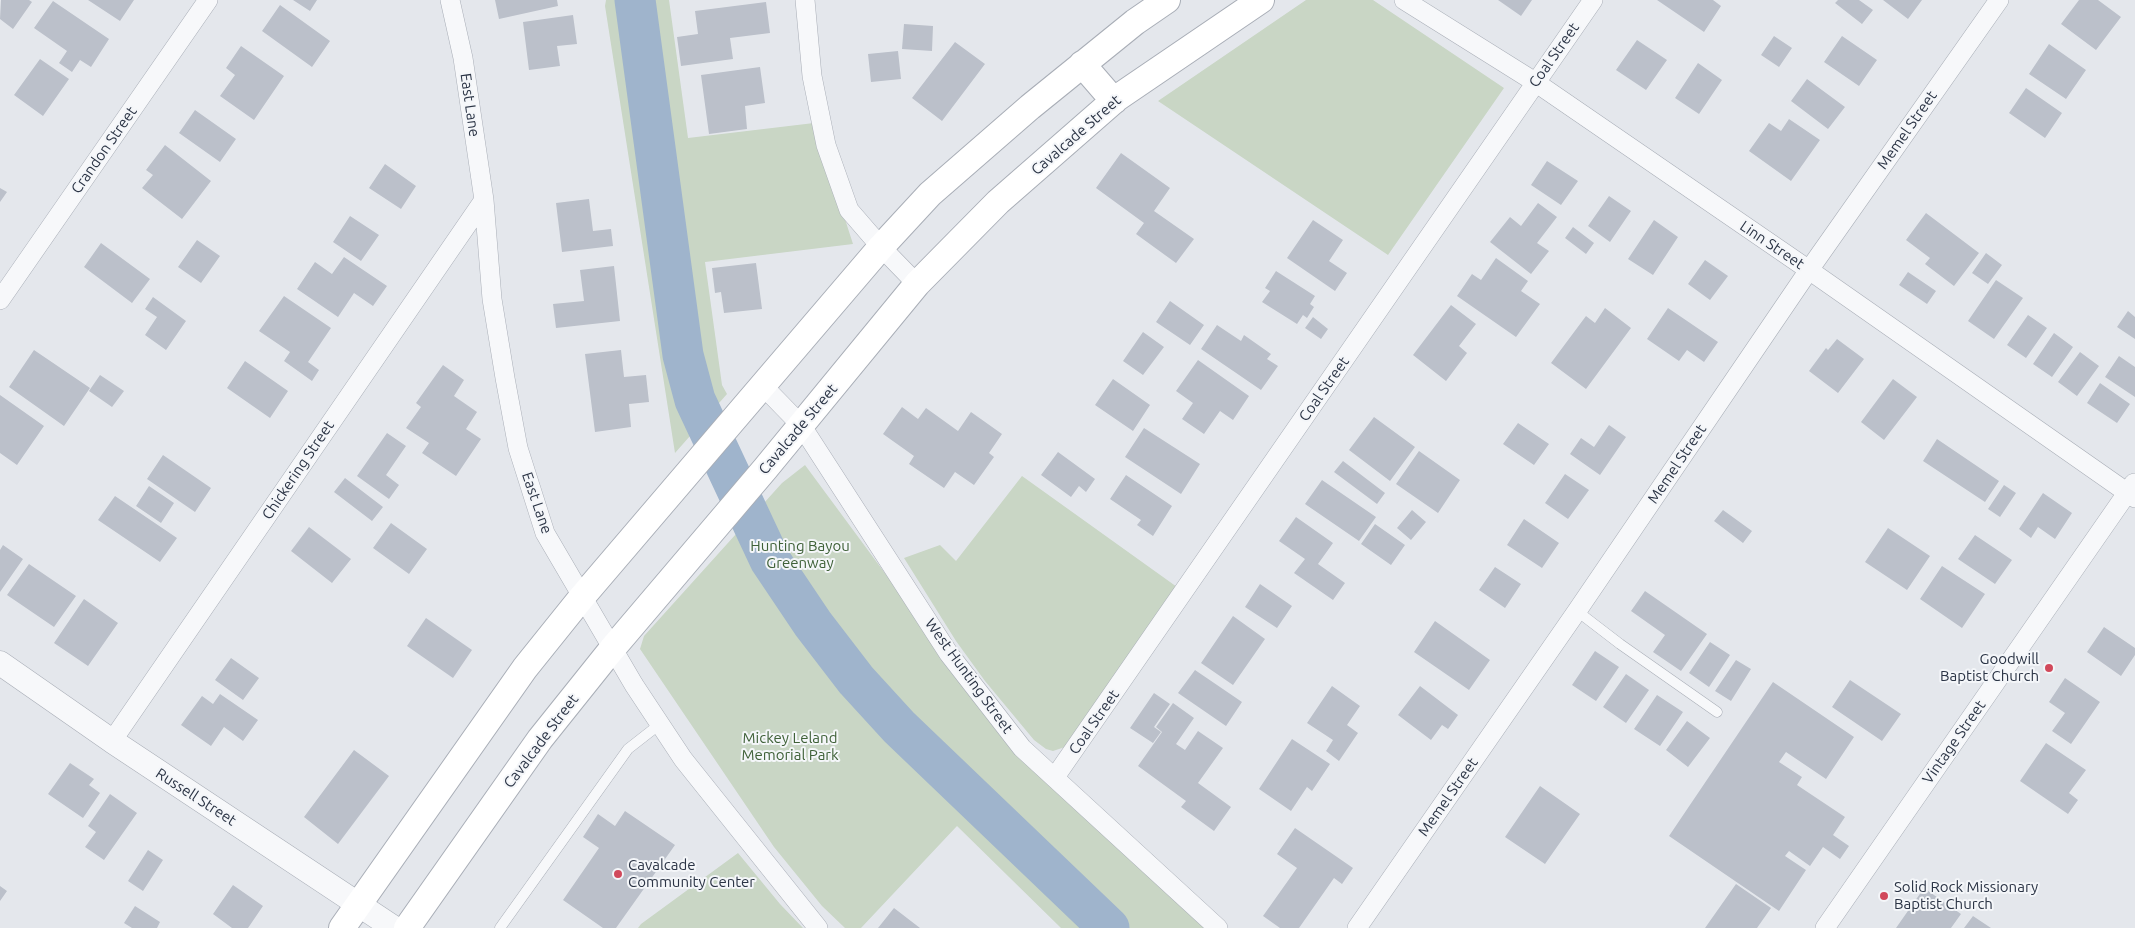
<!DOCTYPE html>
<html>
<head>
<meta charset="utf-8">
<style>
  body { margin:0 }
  canvas { display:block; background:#e4e7ec }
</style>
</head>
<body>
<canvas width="2135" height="928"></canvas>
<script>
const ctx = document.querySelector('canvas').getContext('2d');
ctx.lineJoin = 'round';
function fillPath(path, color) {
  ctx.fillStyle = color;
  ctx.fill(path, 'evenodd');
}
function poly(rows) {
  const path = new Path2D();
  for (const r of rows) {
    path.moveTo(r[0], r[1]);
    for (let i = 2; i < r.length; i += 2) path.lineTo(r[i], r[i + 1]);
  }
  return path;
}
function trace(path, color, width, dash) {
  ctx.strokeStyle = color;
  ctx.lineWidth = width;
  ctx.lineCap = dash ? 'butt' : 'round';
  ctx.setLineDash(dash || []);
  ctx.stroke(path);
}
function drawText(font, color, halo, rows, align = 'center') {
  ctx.font = font + ' Ubuntu,sans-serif';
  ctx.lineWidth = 4;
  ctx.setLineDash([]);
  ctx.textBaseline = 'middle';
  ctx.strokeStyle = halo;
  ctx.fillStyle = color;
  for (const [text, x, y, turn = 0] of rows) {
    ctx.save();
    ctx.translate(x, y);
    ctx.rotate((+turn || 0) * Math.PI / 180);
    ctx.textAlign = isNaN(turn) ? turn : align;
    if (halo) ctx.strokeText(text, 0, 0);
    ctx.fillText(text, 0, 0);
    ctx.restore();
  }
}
fillPath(poly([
  [606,0,669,0,688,138,814,123,853,244,705,262,722,385,727,394,675,453,605,6],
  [1306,0,1373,0,1504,88,1388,255,1158,101],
  [805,465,887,576,952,672,1017,756,1206,928,1061,928,957,826,861,928,845,928,822,906,774,847,640,649,644,636,782,483],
  [1022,476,1177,587,1068,746,1053,751,1046,749,1034,740,985,681,956,641,904,558,940,545,956,561],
  [738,853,780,904,803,928,638,928,641,924]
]), '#c9d6c5');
trace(poly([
  [635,0,683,355,695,400,770,560,813,624,856,680,899,727,1109,928]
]), '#9fb4cc', 41);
fillPath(poly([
  [1,0,29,0,32,2,13,29,0,19],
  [88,0,134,0,120,21],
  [293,0,317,0,310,11],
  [495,0,557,0,558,6,499,19],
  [1498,0,1532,0,1521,16],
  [1657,0,1713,0,1721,6,1704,32],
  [1838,0,1859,0,1873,10,1862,24,1835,3],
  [1883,0,1922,0,1908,19],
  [2079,0,2098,0,2121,17,2096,50,2061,24],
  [53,1,109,39,91,67,80,60,72,72,59,63,67,51,34,28],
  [766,2,770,33,730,38,733,59,681,66,677,37,698,34,695,11],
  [280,5,330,41,312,67,262,31],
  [573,15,577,44,557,46,560,66,529,70,523,22],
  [904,24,933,26,932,51,902,49],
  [1774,36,1792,48,1779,67,1761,55],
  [1842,36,1877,60,1859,86,1824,62],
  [1637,40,1667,60,1646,90,1616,70],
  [955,42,985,64,942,121,912,98],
  [2049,44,2086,70,2066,99,2029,74],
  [241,46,284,76,254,120,220,96,235,75,226,68],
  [898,51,901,79,871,82,868,54],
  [40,59,69,79,43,116,14,95],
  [1698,63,1722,80,1699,114,1675,98],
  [760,67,765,103,745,106,747,129,709,134,701,75],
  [1807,79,1845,107,1828,129,1791,101],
  [2026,88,2062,113,2045,138,2009,113],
  [195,110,236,139,220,162,179,133],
  [1789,119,1820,140,1791,181,1749,151,1769,123,1781,131],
  [165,145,211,181,182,219,142,188,153,175,146,170],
  [1121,153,1170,188,1154,211,1194,239,1176,263,1136,234,1144,223,1096,188],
  [1547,161,1578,181,1561,205,1531,185],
  [385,164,416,186,401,209,369,188],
  [0,188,7,192,0,202],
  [1609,196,1631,211,1610,242,1588,226],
  [589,199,593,231,611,229,613,246,562,252,556,203],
  [1538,203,1557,217,1537,243,1549,251,1531,274,1490,242,1510,217,1521,226],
  [1926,213,1979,253,1954,286,1925,264,1930,258,1906,240],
  [350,216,379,235,361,261,333,242],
  [1313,220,1343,240,1329,261,1347,273,1335,291,1287,258],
  [1654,220,1678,237,1653,275,1628,259],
  [1573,227,1594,243,1586,254,1565,238],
  [197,240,220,256,201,283,178,267],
  [101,243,150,279,132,303,84,267],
  [1986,253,2002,265,1988,284,1972,273],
  [344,257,387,286,373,306,354,293,338,317,297,289,315,262,332,274],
  [1496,258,1528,281,1521,291,1540,304,1516,337,1457,296,1472,274,1481,280],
  [1705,260,1728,276,1710,300,1688,284],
  [756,263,762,309,724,313,721,292,715,293,712,268],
  [614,266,620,321,556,328,553,304,584,301,580,270],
  [1276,271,1315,296,1310,304,1314,307,1307,318,1303,315,1297,324,1262,302,1270,291,1265,288],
  [1908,272,1936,291,1927,304,1899,285],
  [1996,280,2023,298,1994,339,1968,321],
  [284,296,331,328,308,362,319,370,312,381,284,361,290,352,259,331],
  [153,297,186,321,166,350,145,335,157,317,145,309],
  [1170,301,1204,325,1190,345,1156,322],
  [1451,305,1476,324,1459,346,1467,353,1446,381,1413,355],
  [1605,308,1631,328,1586,389,1551,363,1586,316,1595,323],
  [1668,308,1718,342,1704,362,1687,350,1679,361,1647,339],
  [2128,311,2135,317,2135,339,2117,327],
  [2028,315,2047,328,2026,358,2007,345],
  [1313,317,1328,329,1321,339,1305,328],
  [1217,325,1241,341,1244,335,1271,354,1267,359,1278,366,1261,390,1201,349],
  [1143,332,1164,347,1143,375,1123,361],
  [2054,333,2073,347,2052,377,2033,364],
  [1837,339,1864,359,1838,393,1809,371,1826,348,1828,350],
  [34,350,90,388,64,426,9,387],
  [621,350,624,377,646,375,649,402,629,404,631,427,595,432,585,354],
  [2080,352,2099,366,2077,396,2058,382],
  [2119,356,2135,367,2135,397,2105,377],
  [1198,360,1249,396,1233,420,1220,411,1204,434,1182,419,1193,403,1176,391],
  [245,361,288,391,270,418,227,388],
  [443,365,464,380,454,396,477,412,466,429,481,439,456,476,422,453,429,443,406,428,421,407,416,403],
  [100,375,124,391,112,407,89,391],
  [1113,379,1150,405,1133,431,1095,405],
  [1893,379,1917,397,1884,440,1861,422],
  [2100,383,2130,404,2117,423,2087,403],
  [0,395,44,426,17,465,0,453],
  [902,407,918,419,926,408,958,431,971,412,1002,434,989,453,994,457,974,485,955,472,944,488,909,464,914,456,883,434],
  [1374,417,1415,447,1390,481,1349,450],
  [1518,423,1549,444,1534,465,1503,444],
  [1609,425,1626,437,1600,475,1570,454,1581,438,1594,447],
  [1144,428,1200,464,1181,494,1125,457],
  [387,433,406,446,386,475,399,485,389,499,357,476],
  [1937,439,1999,481,1985,502,1923,461],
  [1419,451,1460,480,1438,513,1396,484],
  [1058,452,1095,479,1086,492,1079,486,1071,497,1041,475],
  [163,455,211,488,195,512,147,479],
  [1343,461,1385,493,1377,504,1334,472],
  [1565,474,1589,490,1568,519,1545,503],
  [1126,475,1172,506,1153,536,1137,525,1141,520,1110,499],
  [345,478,383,507,372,521,334,492],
  [1322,480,1376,517,1359,541,1305,504],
  [2004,485,2016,493,2000,517,1988,509],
  [149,486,174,503,161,523,136,506],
  [2043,493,2072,513,2055,539,2038,527,2031,538,2019,529],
  [115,496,177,538,160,562,98,520],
  [1412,510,1426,522,1411,540,1397,528],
  [1723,510,1752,531,1743,543,1714,521],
  [1296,517,1333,543,1318,564,1345,583,1333,600,1294,573,1305,559,1279,541],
  [1524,519,1559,543,1542,568,1507,545],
  [391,523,427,549,409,574,373,548],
  [1375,524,1405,545,1391,565,1361,544],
  [309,527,351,559,332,583,291,551],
  [1888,528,1930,556,1907,590,1865,562],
  [1975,535,2012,560,1995,584,1958,559],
  [3,545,23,559,0,592,0,550],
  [29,564,76,596,54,627,7,595],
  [1942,566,1985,594,1962,628,1920,599],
  [1495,567,1521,584,1505,608,1479,590],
  [1260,584,1292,606,1277,628,1245,607],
  [1645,591,1707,634,1681,671,1653,652,1665,635,1631,611],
  [84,599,118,623,88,666,54,643],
  [1233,616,1265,639,1233,685,1201,663],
  [426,618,472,650,453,678,407,646],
  [1435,621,1490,660,1469,690,1414,652],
  [2104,627,2135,648,2135,655,2121,676,2087,652],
  [1710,642,1730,655,1709,687,1689,673],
  [1595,651,1619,667,1596,701,1572,685],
  [231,658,259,678,243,700,215,680],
  [1736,660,1751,669,1731,701,1715,691],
  [1195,670,1242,702,1226,726,1178,693],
  [1626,674,1649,690,1626,723,1603,707],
  [2065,678,2100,702,2071,744,2052,731,2065,713,2049,702],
  [1850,680,1901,714,1882,741,1832,707],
  [1773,682,1854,737,1826,779,1786,752,1779,762,1802,777,1797,785,1845,817,1833,835,1849,846,1840,859,1823,847,1810,866,1789,851,1785,856,1806,870,1779,911,1669,836],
  [1332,686,1360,706,1347,725,1358,733,1339,761,1326,751,1333,740,1307,723],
  [1420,686,1458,715,1448,729,1442,725,1431,740,1398,715],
  [1154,693,1170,704,1154,727,1161,732,1153,743,1130,728],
  [220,694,258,720,243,741,224,727,211,746,181,725,202,696,213,704],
  [1657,695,1683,712,1660,746,1634,729],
  [1173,703,1194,718,1176,744,1185,750,1198,731,1223,748,1198,783,1231,807,1214,831,1181,807,1186,801,1138,766,1162,732,1156,727],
  [1687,721,1710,738,1688,767,1666,750],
  [1292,739,1330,764,1312,791,1307,787,1291,811,1259,789],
  [2046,743,2086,770,2069,793,2078,800,2068,814,2020,781],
  [354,750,389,776,338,844,304,817],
  [70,763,94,779,89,785,100,793,83,818,48,794],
  [1540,786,1580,814,1545,864,1505,837],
  [110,794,137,813,104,860,85,847,96,832,88,826],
  [625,811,675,845,616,928,603,928,563,900,599,848,583,837,598,814,615,826],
  [1295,828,1353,868,1342,884,1334,878,1299,928,1280,928,1263,916,1297,868,1277,854],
  [148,850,163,860,143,891,128,881],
  [1736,884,1771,908,1757,928,1705,928],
  [233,885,263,906,248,928,232,928,213,914],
  [0,886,7,891,0,901],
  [1924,888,1961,914,1951,928,1896,928],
  [135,906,160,922,157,928,132,928,124,923],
  [894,908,920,928,878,928],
  [1973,916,1991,928,1964,928]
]), '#bbc0ca');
const service = poly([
  [1577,611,1620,644,1717,712],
  [500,928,628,749,660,724]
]);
const minor = poly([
  [450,0,463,58,484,200,492,299,505,378,518,448,545,533,634,685,683,759,818,928],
  [805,0,812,76,826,145,849,210,881,247,917,284],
  [1404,0,1535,82,1809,270,2135,498],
  [0,300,208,0],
  [763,386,801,425,949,654,1022,748,1218,928],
  [112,741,484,200],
  [1055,777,1593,0],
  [1357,928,1577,611,1809,270,1999,0],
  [1825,928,2134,483]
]);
const tertiary = poly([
  [0,663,112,741,394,928]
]);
const secondary = poly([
  [1082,64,1114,101],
  [342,928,525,668,582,597,881,247,930,194,1030,107,1135,22,1167,0],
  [407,928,540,739,612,649,765,469,917,284,998,202,1117,98,1261,0]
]);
trace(service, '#a9aeb7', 11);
trace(minor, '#a9aeb7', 20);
trace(tertiary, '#a9aeb7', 25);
trace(secondary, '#a9aeb7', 28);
trace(service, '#f7f8fa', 10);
trace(minor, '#f7f8fa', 19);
trace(tertiary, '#f7f8fa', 24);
trace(secondary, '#fff', 26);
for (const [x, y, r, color] of [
  [2049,668,5,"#d1495b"],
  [618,874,5,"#d1495b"],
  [1884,896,5,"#d1495b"]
]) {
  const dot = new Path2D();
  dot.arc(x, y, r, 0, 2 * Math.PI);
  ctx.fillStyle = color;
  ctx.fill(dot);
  trace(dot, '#f4f6f9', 2);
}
drawText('15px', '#2b3445', '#f4f6f9', [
  ["Coal Street",1554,55,-55],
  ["East Lane",470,105,82],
  ["Memel Street",1907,130,-55],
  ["Cavalcade Street",1076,135,-41],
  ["Crandon Street",104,150,-55],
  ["Linn Street",1772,245,34],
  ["Coal Street",1324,389,-55],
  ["Cavalcade Street",798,429,-50],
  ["Memel Street",1677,464,-56],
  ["Chickering Street",298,470,-56],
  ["East Lane",537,503,71],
  ["West Hunting Street",969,676,54],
  ["Coal Street",1094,722,-55],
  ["Cavalcade Street",541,741,-53],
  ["Vintage Street",1954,742,-55],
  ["Russell Street",196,797,33],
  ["Memel Street",1448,797,-55]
]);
drawText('15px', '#3f6138', '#f4f6f9', [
  ["Hunting Bayou",800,546],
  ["Greenway",800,563],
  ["Mickey Leland",790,738],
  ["Memorial Park",790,755]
]);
drawText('15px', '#2b3445', '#f4f6f9', [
  ["Goodwill",2039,659,"right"],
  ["Baptist Church",2039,676,"right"],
  ["Cavalcade",628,865],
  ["Community Center",628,882],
  ["Solid Rock Missionary",1894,887],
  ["Baptist Church",1894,904]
], 'left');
</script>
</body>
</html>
